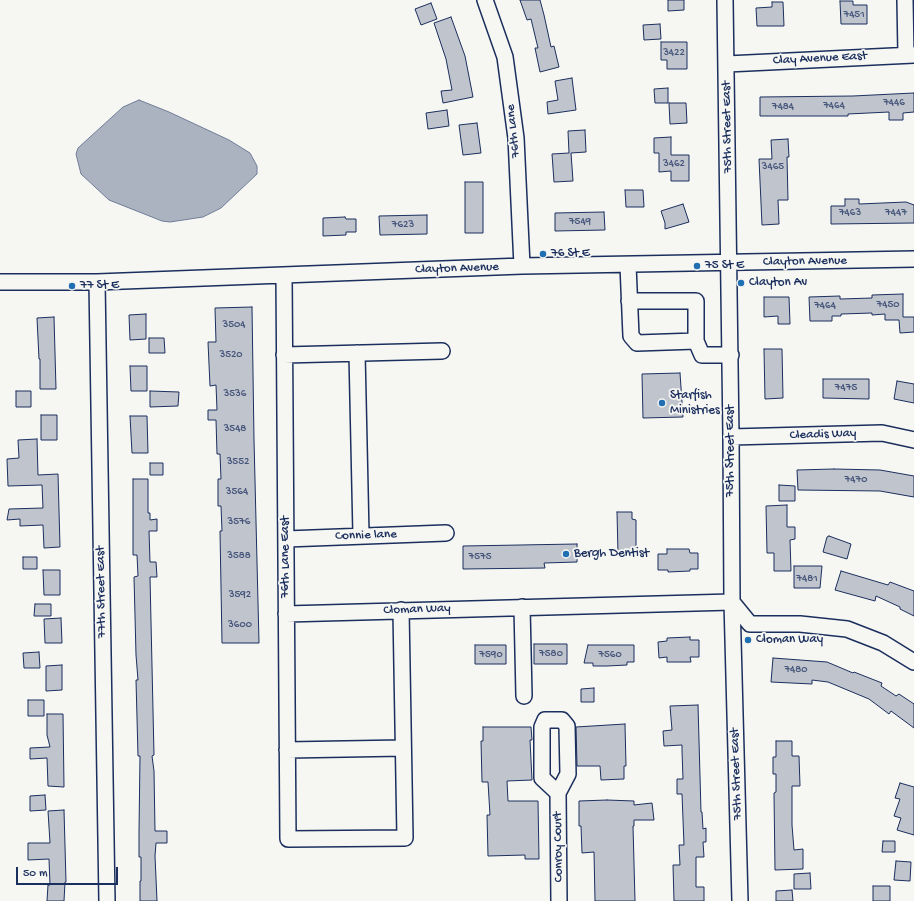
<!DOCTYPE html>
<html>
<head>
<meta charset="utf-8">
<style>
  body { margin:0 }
  #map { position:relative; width:914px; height:901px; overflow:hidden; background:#f6f6f2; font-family:"Gochi Hand",sans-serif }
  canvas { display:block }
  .scale { position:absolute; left:16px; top:867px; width:102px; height:18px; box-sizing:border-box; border:2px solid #1b2f5e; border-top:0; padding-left:5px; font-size:12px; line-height:14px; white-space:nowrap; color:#1b2f5e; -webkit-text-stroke:3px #f6f6f2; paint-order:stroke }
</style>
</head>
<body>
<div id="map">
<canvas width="914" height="901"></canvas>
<div class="scale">50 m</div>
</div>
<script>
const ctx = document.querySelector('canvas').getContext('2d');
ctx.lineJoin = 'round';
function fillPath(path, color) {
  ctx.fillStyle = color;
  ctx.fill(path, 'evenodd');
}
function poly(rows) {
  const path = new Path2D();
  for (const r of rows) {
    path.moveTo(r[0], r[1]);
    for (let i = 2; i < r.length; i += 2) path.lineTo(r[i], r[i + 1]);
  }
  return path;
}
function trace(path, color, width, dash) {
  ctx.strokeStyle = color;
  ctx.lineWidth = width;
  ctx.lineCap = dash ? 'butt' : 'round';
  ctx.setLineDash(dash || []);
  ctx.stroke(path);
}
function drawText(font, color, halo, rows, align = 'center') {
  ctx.font = font + ' "Gochi Hand",sans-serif';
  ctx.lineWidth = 3.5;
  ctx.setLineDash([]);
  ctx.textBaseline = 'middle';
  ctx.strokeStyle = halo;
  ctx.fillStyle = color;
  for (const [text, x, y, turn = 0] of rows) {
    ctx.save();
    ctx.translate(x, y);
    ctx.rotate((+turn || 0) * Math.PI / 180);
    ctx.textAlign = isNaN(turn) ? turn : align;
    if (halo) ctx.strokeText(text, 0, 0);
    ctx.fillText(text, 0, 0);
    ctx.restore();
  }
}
const water = poly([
  [139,100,169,112,229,140,250,153,257,166,257,174,221,208,203,217,170,222,162,221,109,200,81,174,76,154,78,148,123,107,139,100]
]);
fillPath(water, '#abb2c0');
trace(water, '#717e99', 1);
const building = poly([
  [520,0,540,0,544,15,551,47,554,46,559,67,540,72,535,48,538,48,531,19,527,20,520,0],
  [668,0,684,0,684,10,668,11,668,0],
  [840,1,853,1,853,5,867,5,867,24,841,24,840,1],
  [772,2,783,2,784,26,757,26,756,8,772,7,772,2],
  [431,3,437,19,421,25,415,9,431,3],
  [451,17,465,56,473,97,443,103,441,91,452,90,446,59,434,23,451,17],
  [660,24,661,39,644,40,643,25,660,24],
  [661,42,687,42,687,69,667,69,667,60,661,60,661,42],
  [572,78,576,110,548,114,547,102,558,100,555,81,572,78],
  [668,88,668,103,655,103,654,89,668,88],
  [914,93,914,112,903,113,903,120,889,120,889,112,848,114,848,116,760,116,760,97,853,96,914,93],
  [669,103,686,103,687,123,670,124,669,103],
  [447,110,449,126,428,129,426,113,447,110],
  [477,123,481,153,463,155,459,125,477,123],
  [585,130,586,152,571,153,573,181,554,182,552,154,569,153,568,131,585,130],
  [671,137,671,155,689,155,689,181,671,181,671,171,659,172,659,153,654,153,654,138,671,137],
  [788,139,789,157,787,157,788,200,778,200,779,224,762,225,759,159,772,159,771,140,788,139],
  [465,182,483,182,483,233,465,233,465,182],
  [625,190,643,190,644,207,626,207,625,190],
  [845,199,859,199,859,204,906,202,914,205,914,223,831,224,831,206,845,206,845,199],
  [683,204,689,222,665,229,665,223,661,211,683,204],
  [604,212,605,230,555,231,555,213,604,212],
  [427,215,427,234,380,235,379,216,427,215],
  [345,217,346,219,356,219,356,232,346,232,346,235,323,236,323,218,345,217],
  [903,294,903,317,914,317,914,332,900,333,899,320,885,320,885,314,872,315,872,313,841,314,841,316,832,316,832,321,810,321,809,297,840,296,840,299,872,298,872,295,903,294],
  [764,297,789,297,790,324,778,324,778,316,764,317,764,297],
  [252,307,254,440,259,643,222,643,220,531,222,531,221,506,218,506,218,479,221,479,220,454,217,454,216,420,208,420,208,410,217,410,216,385,210,386,208,342,216,342,215,308,252,307],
  [146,314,146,339,130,340,129,315,146,314],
  [54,317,56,389,40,389,40,359,39,359,37,318,54,317],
  [149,338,164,338,165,353,149,353,149,338],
  [764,349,782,349,783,398,765,399,764,349],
  [130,366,147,366,147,391,131,391,130,366],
  [680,373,683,417,643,418,642,374,680,373],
  [823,379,869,379,869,399,823,398,823,379],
  [897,381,914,384,914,403,894,399,897,381],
  [16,391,31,391,31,407,16,407,16,391],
  [150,391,179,392,178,406,150,407,150,391],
  [41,415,57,415,57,440,41,440,41,415],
  [130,416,147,416,148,453,132,453,130,416],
  [37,439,38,475,58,474,60,547,44,548,43,525,20,526,20,519,7,520,9,509,43,508,42,485,8,486,7,459,19,458,18,440,37,439],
  [150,463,163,463,163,475,150,475,150,463],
  [834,469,880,470,914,476,914,497,880,491,798,490,797,470,834,469],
  [133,479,148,479,148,513,150,513,150,520,157,519,157,531,149,531,150,562,156,562,157,577,150,577,154,755,152,756,154,771,155,831,167,831,167,843,156,843,155,856,157,901,140,901,140,881,141,881,141,857,139,857,139,832,140,756,138,756,136,680,138,680,136,655,134,577,138,576,137,555,133,555,133,479],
  [779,485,795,486,795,501,779,501,779,485],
  [787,505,787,527,795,527,795,539,790,540,791,571,774,571,774,553,767,553,766,506,787,505],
  [617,512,632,512,632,519,636,520,636,550,632,550,632,553,618,554,617,512],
  [829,536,851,544,847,559,823,552,827,537,829,536],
  [577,544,577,562,544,563,545,568,463,569,463,546,577,544],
  [667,549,689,549,690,553,698,553,698,569,690,569,690,571,668,572,668,570,658,570,658,554,667,554,667,549],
  [23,557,37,557,37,569,23,569,23,557],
  [794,566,822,566,820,588,794,588,794,566],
  [43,570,60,570,60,595,44,595,43,570],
  [841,571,888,585,890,582,914,591,914,616,900,609,900,607,876,596,875,601,835,590,841,571],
  [35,604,51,604,51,616,34,616,35,604],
  [61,618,62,643,45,643,44,619,61,618],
  [690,637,690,640,699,640,699,657,690,657,691,662,667,662,667,657,659,658,658,642,667,641,667,638,690,637],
  [534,644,567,644,567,664,534,664,534,644],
  [475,645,506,645,506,664,475,664,475,645],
  [588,645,634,645,634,662,627,662,627,665,607,666,593,666,593,663,584,663,588,645],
  [39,652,40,668,24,668,23,653,39,652],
  [773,658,827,662,853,673,854,672,882,683,881,686,896,696,899,694,914,704,914,728,891,711,889,714,869,699,828,682,812,680,812,684,771,682,773,658],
  [62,665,62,690,46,691,46,666,62,665],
  [594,688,594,702,581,702,581,689,594,688],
  [28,700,44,700,44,716,28,716,28,700],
  [698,705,701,812,702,812,703,829,706,828,706,842,703,842,704,857,696,857,696,887,704,887,704,901,674,901,673,865,680,865,679,845,684,845,682,794,677,794,677,779,683,779,682,751,682,745,664,746,663,731,672,730,670,706,698,705],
  [47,714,63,714,64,787,48,786,47,758,30,759,30,748,50,747,47,735,47,714],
  [625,724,626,766,624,766,624,779,601,780,600,766,577,766,576,727,625,724],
  [483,727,531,727,532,740,530,740,532,780,507,781,508,801,538,801,539,859,525,859,525,855,488,856,487,815,490,815,488,782,482,782,481,741,483,741,483,727],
  [776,741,792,741,792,756,799,756,800,786,792,786,792,825,794,850,803,849,803,869,775,870,774,793,776,792,776,774,773,774,773,757,776,757,776,741],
  [900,783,914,787,914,835,897,830,901,818,894,816,900,799,895,798,900,783],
  [45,795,46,810,30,811,30,796,45,795],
  [607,800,634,801,634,805,652,803,654,820,634,820,634,826,633,826,635,901,595,901,594,852,582,853,581,826,579,826,579,801,607,800],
  [64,810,66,882,65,882,64,901,47,901,48,885,50,885,49,859,28,860,28,843,50,843,48,811,64,810],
  [883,841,895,841,895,852,882,852,883,841],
  [896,861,911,862,910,881,894,880,896,861],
  [810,873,811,889,794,889,794,874,810,873],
  [873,886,890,886,890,901,873,901,873,886],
  [792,890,793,901,776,901,776,891,792,890]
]);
fillPath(building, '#c0c4cd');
trace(building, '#1b2f5e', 1);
const minor = poly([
  [485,0,505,57,516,138,522,266],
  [725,0,731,437,732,602,740,901],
  [905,0,906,55],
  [727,64,914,55],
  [628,265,631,336,637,343,696,341,702,355,731,355],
  [284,275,288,839,405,838,401,610],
  [0,282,97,282,522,266,914,259],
  [97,282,107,901],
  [629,301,696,301,696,341],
  [357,353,361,535],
  [284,355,442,351],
  [731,437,882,433,914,440],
  [286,539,446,533],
  [522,607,524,696],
  [286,614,732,602,750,624,800,624,847,629,883,643,914,662],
  [287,750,403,748],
  [558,793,542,778,542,727,545,720,562,720,567,726,568,774,558,793,559,901]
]);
trace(minor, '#1b2f5e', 18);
trace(minor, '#f6f6f2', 15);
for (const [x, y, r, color] of [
  [543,254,4,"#1f6fb2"],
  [697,266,4,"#1f6fb2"],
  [741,283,4,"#1f6fb2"],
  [72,286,4,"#1f6fb2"],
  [662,403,4,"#1f6fb2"],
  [566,554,4,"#1f6fb2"],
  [748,640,4,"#1f6fb2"]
]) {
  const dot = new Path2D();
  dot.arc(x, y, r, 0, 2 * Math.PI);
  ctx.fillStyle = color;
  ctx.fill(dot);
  trace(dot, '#f6f6f2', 1.5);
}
drawText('11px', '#44547a', null, [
  ["7451",854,15],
  ["3422",674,53],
  ["7446",894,103],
  ["7464",834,106],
  ["7484",783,107],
  ["3462",674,164],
  ["3465",773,167],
  ["7463",850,213],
  ["7447",896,213],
  ["7549",580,222],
  ["7623",403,225],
  ["7450",888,305],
  ["7464",825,306],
  ["3504",234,325],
  ["3520",231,355],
  ["7475",846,388],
  ["3536",235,394],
  ["3548",235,429],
  ["3552",238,462],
  ["7470",856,480],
  ["3564",237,492],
  ["3576",239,522],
  ["3588",239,556],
  ["7575",480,557],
  ["7481",807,579],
  ["3592",240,595],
  ["3600",240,625],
  ["7580",551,654],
  ["7590",491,655],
  ["7560",610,655],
  ["7480",796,670]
]);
drawText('13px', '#1b2f5e', '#f6f6f2', [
  ["Clay Avenue East",820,59,-3],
  ["75th Street East",728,127,-91],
  ["76th Lane",514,131,-96],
  ["Clayton Avenue",805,262,-1],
  ["Clayton Avenue",457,269,-2],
  ["Cleadis Way",823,435,-2],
  ["75th Street East",731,451,-90],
  ["Connie lane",366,536,-2],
  ["76th Lane East",286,557,-90],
  ["77th Street East",102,592,-91],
  ["Cloman Way",417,610,-2],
  ["75th Street East",737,774,-92],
  ["Conroy Court",559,847,-91]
]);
drawText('13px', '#1b2f5e', '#f6f6f2', [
  ["76 St E",551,254],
  ["75 St E",705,266],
  ["Clayton Av",749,283],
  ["77 St E",80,286],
  ["Starfish",670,396],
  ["Ministries",670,411],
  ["Bergh Dentist",574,554],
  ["Cloman Way",756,640]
], 'left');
</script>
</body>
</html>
